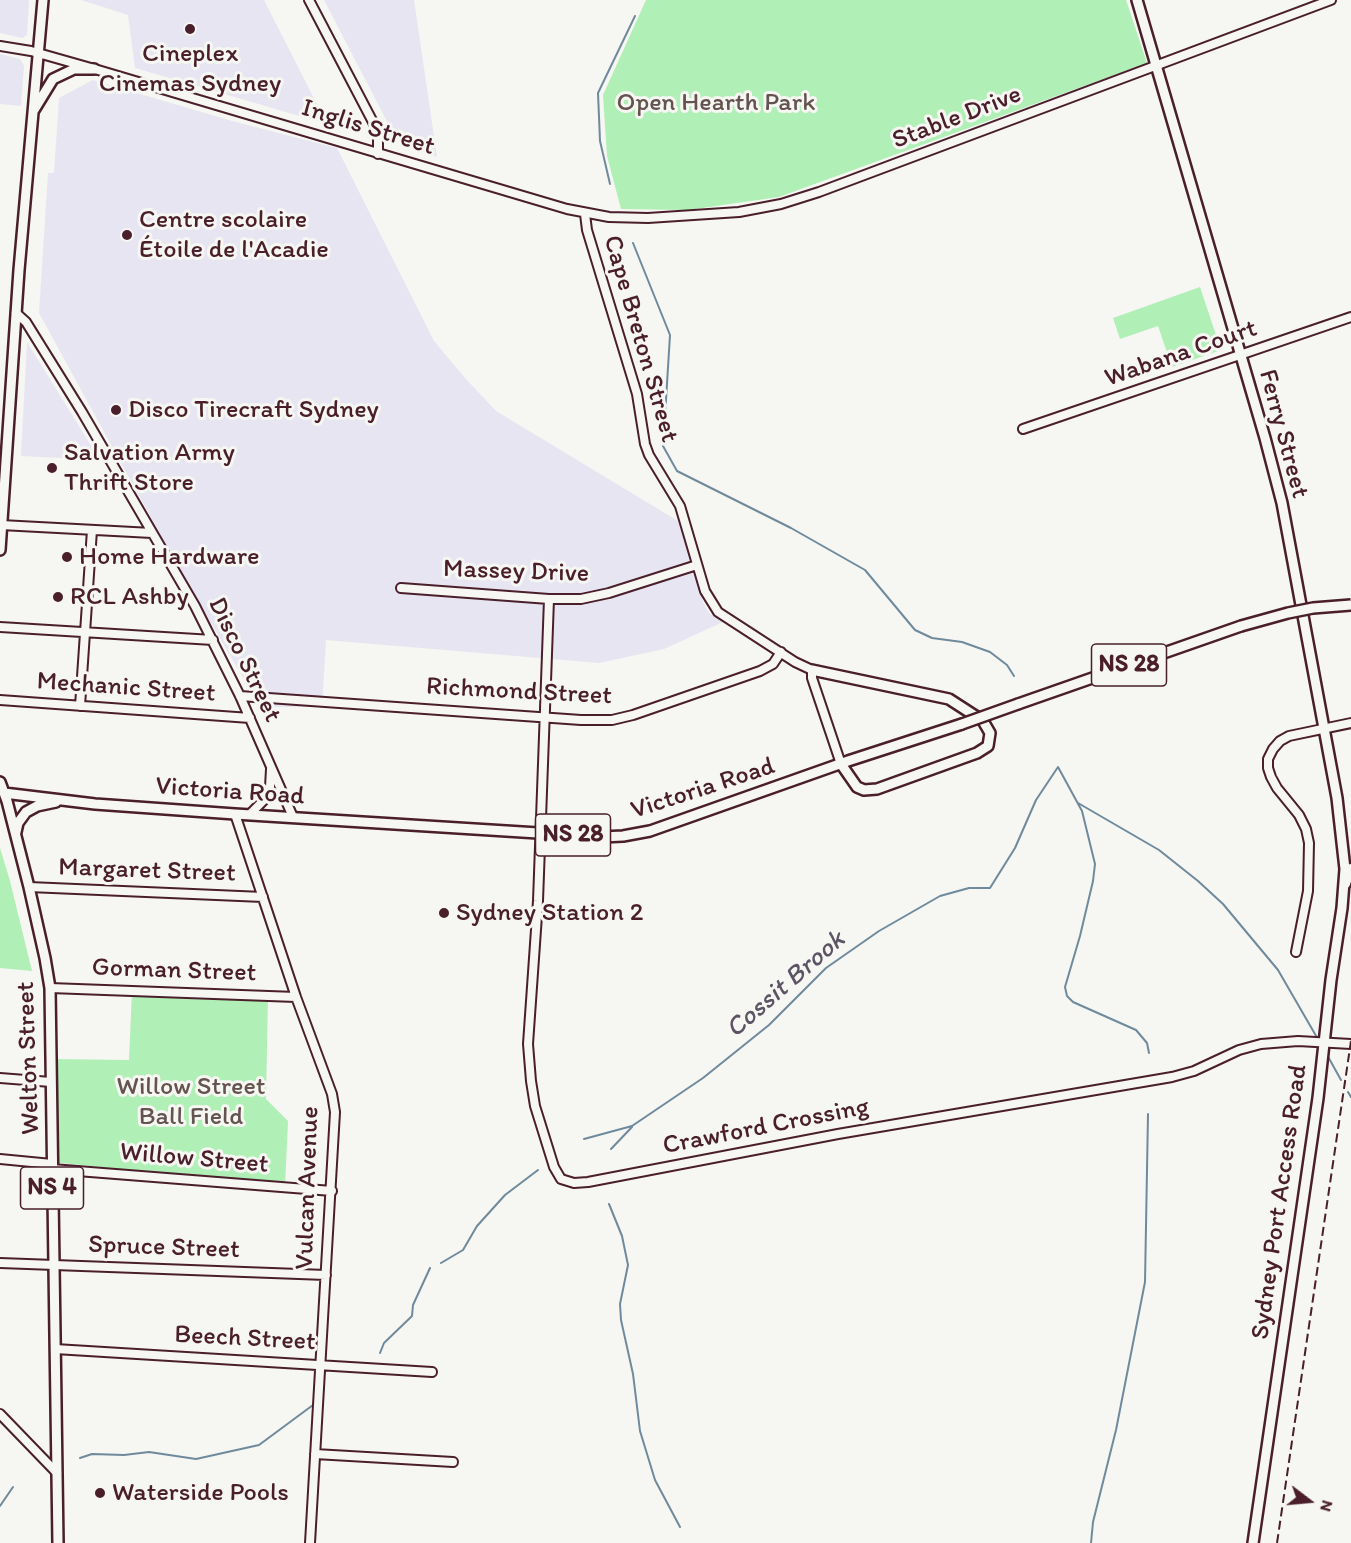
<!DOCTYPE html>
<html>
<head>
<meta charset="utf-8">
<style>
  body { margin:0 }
  #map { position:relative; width:1351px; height:1543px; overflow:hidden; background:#f6f6f2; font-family:Itim,sans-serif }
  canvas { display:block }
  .north { position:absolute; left:1279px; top:1471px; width:60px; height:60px; -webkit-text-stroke:4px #f6f6f2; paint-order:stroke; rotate:106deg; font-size:16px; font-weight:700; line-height:24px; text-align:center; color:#4a1f2b }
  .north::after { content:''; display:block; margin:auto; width:21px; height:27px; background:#4a1f2b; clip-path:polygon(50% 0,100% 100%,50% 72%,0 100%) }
</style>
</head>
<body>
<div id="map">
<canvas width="1351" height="1543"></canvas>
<div class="north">N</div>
</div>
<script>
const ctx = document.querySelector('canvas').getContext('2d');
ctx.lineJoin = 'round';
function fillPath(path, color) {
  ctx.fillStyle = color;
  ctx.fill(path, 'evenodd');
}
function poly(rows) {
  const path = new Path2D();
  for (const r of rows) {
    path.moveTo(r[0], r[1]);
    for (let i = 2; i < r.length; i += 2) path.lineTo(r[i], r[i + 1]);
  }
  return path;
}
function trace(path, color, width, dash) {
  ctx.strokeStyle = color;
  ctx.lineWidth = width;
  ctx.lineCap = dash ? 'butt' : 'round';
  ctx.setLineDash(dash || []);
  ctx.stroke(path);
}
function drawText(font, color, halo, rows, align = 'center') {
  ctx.font = font + ' Itim,sans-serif';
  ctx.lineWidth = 6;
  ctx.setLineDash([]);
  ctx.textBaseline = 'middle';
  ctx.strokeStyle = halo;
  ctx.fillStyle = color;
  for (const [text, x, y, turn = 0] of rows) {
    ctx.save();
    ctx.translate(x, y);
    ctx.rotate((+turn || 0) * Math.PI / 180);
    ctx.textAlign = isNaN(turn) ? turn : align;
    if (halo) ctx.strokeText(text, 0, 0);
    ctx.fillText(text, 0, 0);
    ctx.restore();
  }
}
fillPath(poly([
  [0,0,29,0,27,35,22,38,0,33],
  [81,0,264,0,327,124,135,68,128,15],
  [324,0,414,0,437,157,402,144,392,131],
  [0,54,20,59,24,66,21,106,0,104],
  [93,80,232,121,337,148,434,341,465,378,496,411,678,521,703,602,709,613,725,621,664,649,599,663,326,640,322,707,260,707,173,558,39,313,48,173,54,173,59,98],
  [27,342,100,460,21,456]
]), '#e7e5f1');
fillPath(poly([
  [646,0,1126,0,1147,63,779,197,688,210,621,209,607,156,603,95],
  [1200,287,1221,350,1172,367,1158,326,1120,339,1113,318],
  [0,848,10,881,32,971,0,968],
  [132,991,268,995,266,1099,288,1121,285,1186,51,1162,51,1059,129,1060]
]), '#b0efb6');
trace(poly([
  [610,184,600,141,598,93,635,16],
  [633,243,670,335,665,416],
  [663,446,677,471,791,528,865,570,915,630,932,638,962,642,990,652,1007,665,1014,676],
  [1078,803,1159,850,1198,881,1223,904,1278,970,1319,1041],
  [1326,1053,1341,1080],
  [1348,1092,1351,1097],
  [584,1139,632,1126,703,1078,769,1025,826,968,879,931,940,896,969,888,990,888,1015,848,1036,800,1058,767,1082,811,1095,864,1093,881,1080,936,1065,987,1067,996,1073,1002,1136,1030,1147,1043,1149,1053],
  [611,1149,632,1127],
  [609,1204,622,1236,628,1265,620,1304,621,1320,633,1374,640,1431,655,1480,680,1527],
  [441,1263,463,1250,477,1226,505,1195,538,1170],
  [380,1353,384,1343,412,1316,413,1305,430,1268],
  [80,1458,92,1454,124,1455,149,1452,196,1459,259,1445,313,1405],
  [0,1506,13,1487],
  [1091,1543,1093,1522,1116,1430,1145,1282,1148,1114]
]), '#6f8a9c', 2);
const minor = poly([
  [309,0,375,126,378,136,378,154],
  [0,46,31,51,98,70,567,209,609,217,648,218,739,212,781,204,819,192,1331,0],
  [585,214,587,230,637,394,645,444,649,455,680,506,705,591,718,612,795,662,812,670,812,678,841,764],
  [16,313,26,322,82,412,195,606,240,696,293,817],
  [1023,429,1351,317],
  [1,525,152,533],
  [401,588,549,599,581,599,609,593,697,565],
  [549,599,538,901,528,1044,531,1081,535,1106,554,1167,561,1179,574,1183,588,1182,838,1134,1172,1077,1194,1071,1239,1050,1261,1044,1298,1041,1351,1044],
  [0,627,213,640],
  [240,696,581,720,612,720,633,715,760,671,773,664,781,652],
  [0,700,250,718],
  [80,706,92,530],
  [235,814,296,997,332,1094,335,1112,310,1543],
  [250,814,266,798,270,787,271,769],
  [1346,884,1351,868],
  [29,887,263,897],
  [1296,952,1308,891,1309,843,1306,829,1299,815,1277,788,1271,777,1268,768,1268,759,1273,749,1280,741,1289,736,1351,723],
  [50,988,296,997],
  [0,1078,51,1082],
  [0,1159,52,1164],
  [52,1169,332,1191],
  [0,1263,326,1275],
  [55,1349,432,1372],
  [0,1414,57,1473],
  [315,1454,453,1462]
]);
const major = poly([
  [1137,0,1265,438,1282,503,1337,798,1345,869,1342,908,1331,980,1318,1098,1253,1543],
  [34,110,53,79,74,69,94,69],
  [0,550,19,270,43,0],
  [812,670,949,699,983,721,990,733,988,746,977,753,877,789,864,790,857,787,841,764],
  [1018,704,1241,626],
  [0,782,7,801,29,887,45,958,50,988,58,1543],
  [4,793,95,804,235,814,602,837,623,836,650,831,848,761,962,724],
  [16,832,18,823,26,812,37,806,56,802]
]);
trace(minor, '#4a1f2b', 12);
trace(major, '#4a1f2b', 14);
trace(minor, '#f6f6f2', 8);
trace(major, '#f6f6f2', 9);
trace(poly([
  [1277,1543,1351,1041]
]), '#4a1f2b', 2, [9, 4.5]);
const majorBridge = poly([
  [1241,626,1288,613,1313,608,1351,605],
  [962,724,1018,704]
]);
trace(majorBridge, '#4a1f2b', 14, []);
trace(majorBridge, '#f6f6f2', 9);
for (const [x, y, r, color] of [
  [190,29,6,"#4a1f2b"],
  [127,235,6,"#4a1f2b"],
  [116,410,6,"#4a1f2b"],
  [52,468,6,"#4a1f2b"],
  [67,557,6,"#4a1f2b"],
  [58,597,6,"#4a1f2b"],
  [444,913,6,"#4a1f2b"],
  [100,1493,6,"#4a1f2b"]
]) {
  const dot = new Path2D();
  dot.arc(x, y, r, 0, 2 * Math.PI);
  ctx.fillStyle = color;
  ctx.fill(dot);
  trace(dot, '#f6f6f2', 2);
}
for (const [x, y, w] of [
  [1129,665,75],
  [573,835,75],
  [52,1188,63]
]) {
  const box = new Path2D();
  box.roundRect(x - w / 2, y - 21, w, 42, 4.5);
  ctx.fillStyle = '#f6f6f2';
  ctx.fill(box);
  trace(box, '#4a1f2b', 1.5);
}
drawText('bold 24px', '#4a1f2b', null, [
  ["NS 28",1129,665],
  ["NS 28",573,835],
  ["NS 4",52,1188]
]);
drawText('26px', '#4a1f2b', '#f6f6f2', [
  ["Cineplex",190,54,"center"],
  ["Cinemas Sydney",190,84,"center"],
  ["Centre scolaire",139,220],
  ["Étoile de l'Acadie",139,250],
  ["Disco Tirecraft Sydney",128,410],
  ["Salvation Army",64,453],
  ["Thrift Store",64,483],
  ["Home Hardware",79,557],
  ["RCL Ashby",70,597],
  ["Sydney Station 2",456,913],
  ["Waterside Pools",112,1493]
], 'left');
drawText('26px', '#64534e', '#f6f6f2', [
  ["Open Hearth Park",716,103],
  ["Willow Street",191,1087],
  ["Ball Field",191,1117]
]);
drawText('26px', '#4a1f2b', '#f6f6f2', [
  ["Stable Drive",957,118,-21],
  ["Inglis Street",368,128,17],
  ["Cape Breton Street",640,339,74],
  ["Wabana Court",1181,354,-19],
  ["Ferry Street",1283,434,75],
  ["Massey Drive",516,572,2],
  ["Disco Street",244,660,64],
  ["Mechanic Street",126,688,4],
  ["Richmond Street",519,692,3],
  ["Victoria Road",703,789,-18],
  ["Victoria Road",230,792,4],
  ["Margaret Street",147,871,2],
  ["Gorman Street",174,971,2],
  ["Welton Street",29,1058,-92],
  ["Crawford Crossing",766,1127,-11],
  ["Willow Street",194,1159,5],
  ["Vulcan Avenue",308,1188,-88],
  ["Sydney Port Access Road",1280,1202,-82],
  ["Spruce Street",164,1248,2],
  ["Beech Street",245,1339,3]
]);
drawText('italic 27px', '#5c5464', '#f6f6f2', [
  ["Cossit Brook",786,985,-41]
]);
</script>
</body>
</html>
